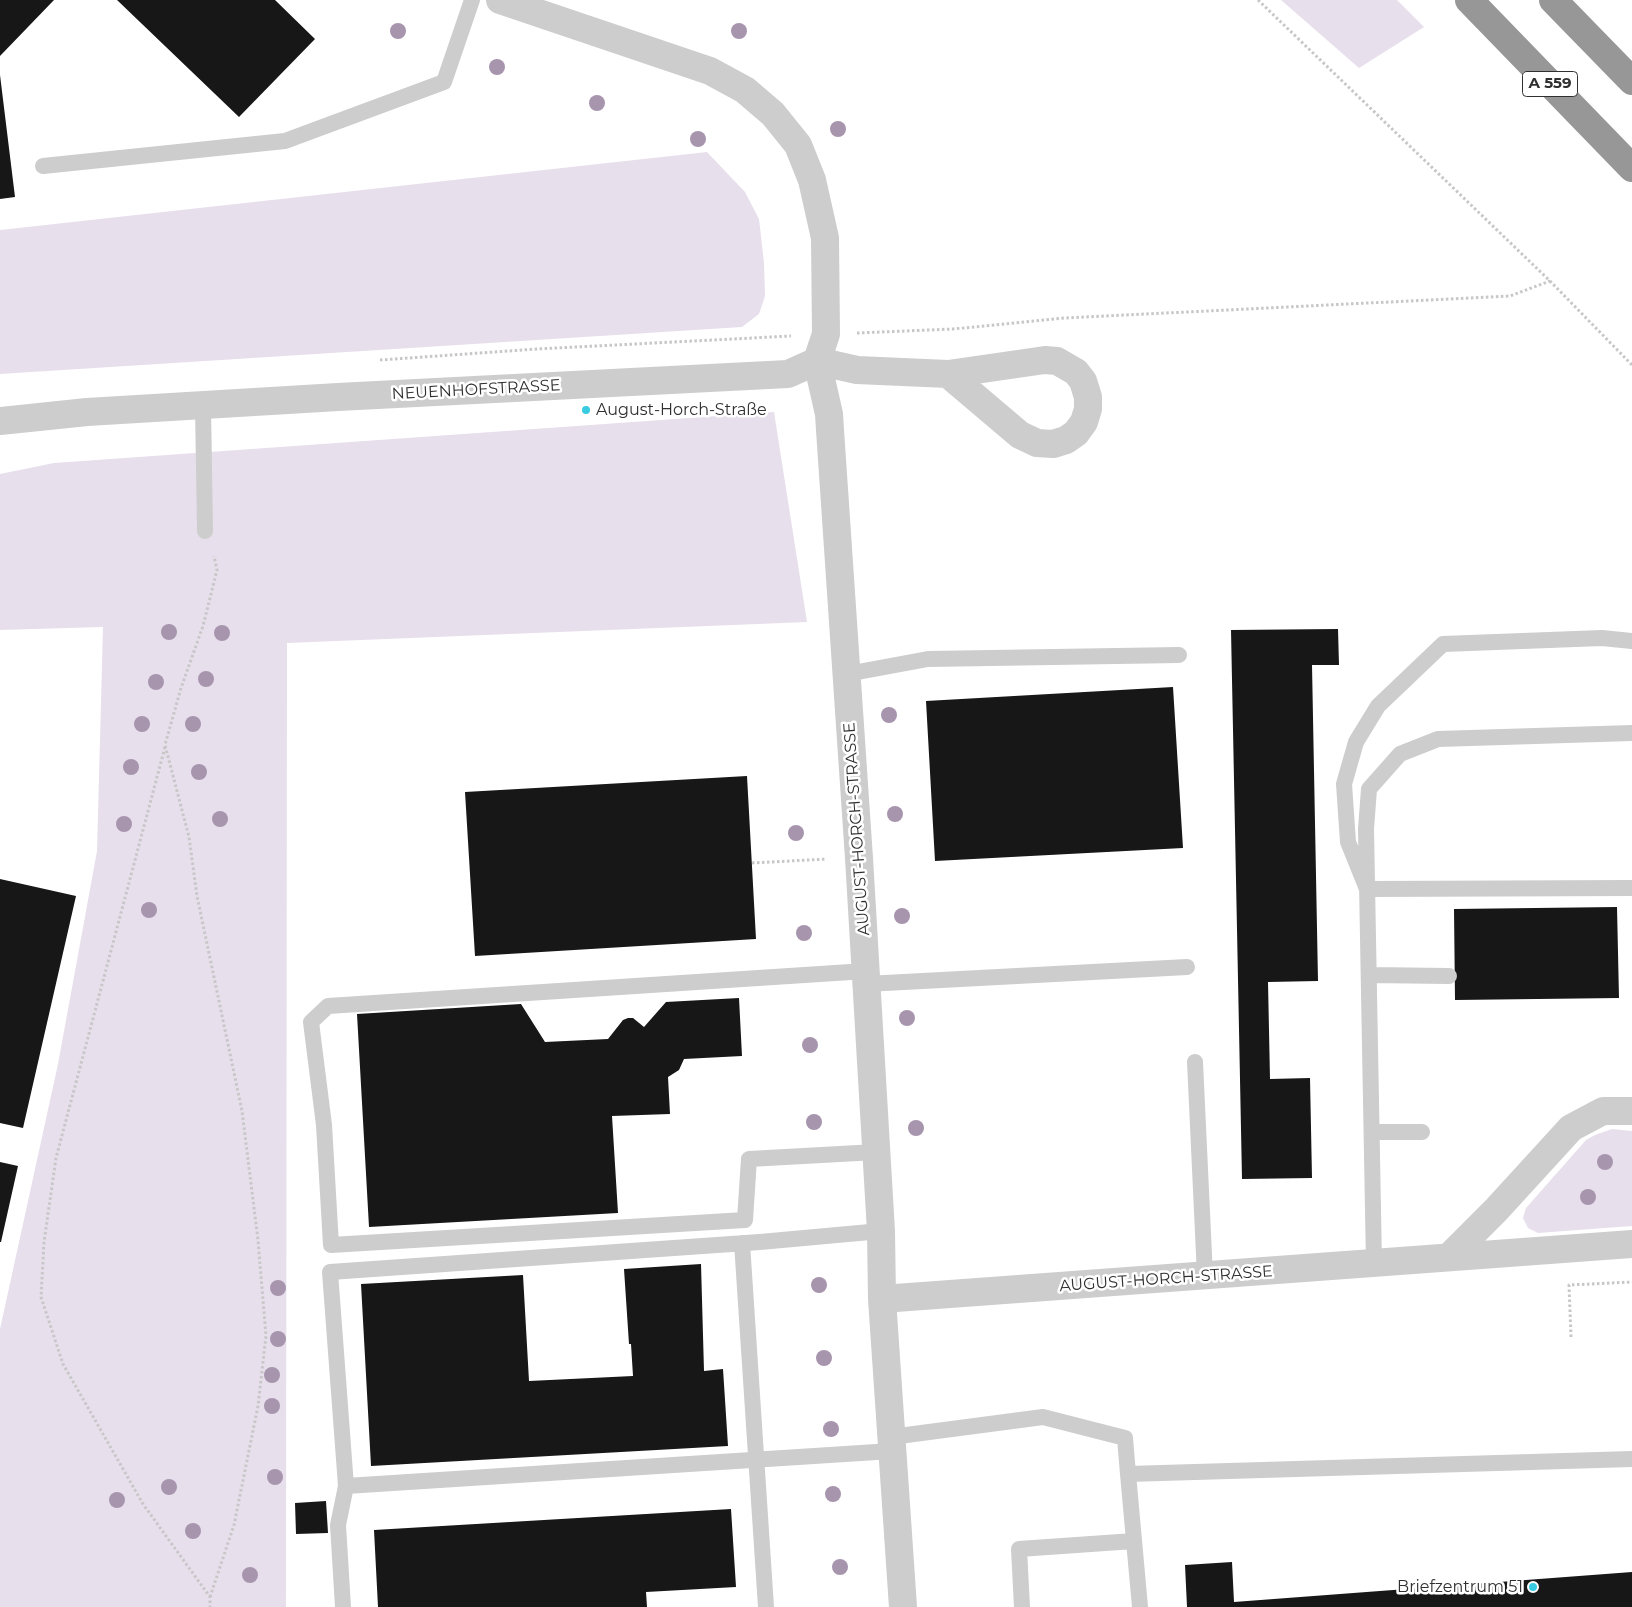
<!DOCTYPE html>
<html>
<head>
<meta charset="utf-8">
<style>
  body { margin:0 }
  canvas { display:block; background:#fff }
</style>
</head>
<body>
<canvas width="1632" height="1607"></canvas>
<script>
const ctx = document.querySelector('canvas').getContext('2d');
ctx.lineJoin = 'round';
function fillPath(path, color) {
  ctx.fillStyle = color;
  ctx.fill(path, 'evenodd');
}
function poly(rows) {
  const path = new Path2D();
  for (const r of rows) {
    path.moveTo(r[0], r[1]);
    for (let i = 2; i < r.length; i += 2) path.lineTo(r[i], r[i + 1]);
  }
  return path;
}
function trace(path, color, width, dash) {
  ctx.strokeStyle = color;
  ctx.lineWidth = width;
  ctx.lineCap = dash ? 'butt' : 'round';
  ctx.setLineDash(dash || []);
  ctx.stroke(path);
}
function drawText(font, color, halo, rows, align = 'center') {
  ctx.font = font + ' Montserrat,sans-serif';
  ctx.lineWidth = 5;
  ctx.setLineDash([]);
  ctx.textBaseline = 'middle';
  ctx.strokeStyle = halo;
  ctx.fillStyle = color;
  for (const [text, x, y, turn = 0] of rows) {
    ctx.save();
    ctx.translate(x, y);
    ctx.rotate((+turn || 0) * Math.PI / 180);
    ctx.textAlign = isNaN(turn) ? turn : align;
    if (halo) ctx.strokeText(text, 0, 0);
    ctx.fillText(text, 0, 0);
    ctx.restore();
  }
}
fillPath(poly([
  [1281,0,1397,0,1424,27,1359,68],
  [707,152,745,192,759,219,764,263,765,296,759,314,742,327,0,374,0,230],
  [774,412,807,622,287,643,286,1607,0,1607,0,1329,58,1064,97,851,103,627,0,630,0,474,54,463],
  [1612,1129,1632,1131,1632,1226,1538,1233,1528,1228,1523,1218,1526,1208,1586,1140,1595,1135]
]), '#e8dfed');
fillPath(poly([
  [0,0,54,0,0,56],
  [117,0,275,0,315,39,239,117],
  [0,75,15,197,0,199],
  [1338,629,1339,665,1312,665,1318,981,1268,982,1270,1079,1310,1078,1312,1178,1242,1179,1231,630],
  [1173,687,1183,848,935,861,926,701],
  [747,776,756,939,475,956,465,792],
  [0,879,76,896,23,1128,0,1123],
  [1617,907,1619,998,1455,1000,1454,909],
  [739,998,742,1056,684,1059,679,1070,668,1077,670,1114,612,1116,618,1213,369,1227,357,1014,521,1004,545,1042,608,1039,623,1020,628,1018,633,1018,644,1027,666,1002],
  [0,1162,18,1166,1,1242,0,1242],
  [701,1264,704,1371,723,1369,728,1446,371,1466,361,1284,523,1275,529,1381,633,1376,631,1344,629,1344,624,1269],
  [326,1501,328,1533,296,1534,295,1503],
  [731,1509,736,1587,646,1592,647,1607,378,1607,374,1530],
  [1232,1562,1234,1602,1632,1572,1632,1607,1187,1607,1185,1565]
]), '#171717');
trace(poly([
  [1258,0,1550,281,1632,365],
  [857,333,953,329,1065,318,1510,296,1550,281],
  [380,360,537,349,791,336],
  [165,747,56,1158,44,1242,41,1297,63,1364,143,1504,210,1597,210,1607],
  [752,863,827,859],
  [1571,1337,1569,1285,1632,1282],
  [210,1597,234,1525,258,1406,266,1336,258,1240,242,1111,197,896,189,837,165,745,181,688,203,626,217,570,214,556]
]), '#c7c7c7', 3, [2.5, 2.5]);
trace(poly([
  [43,166,285,141,444,82,472,0],
  [203,406,205,531],
  [1632,641,1602,638,1443,644,1378,706,1356,742,1344,784,1348,842,1367,889,1632,888],
  [847,674,928,659,1179,655],
  [866,971,328,1006,311,1022,324,1125,331,1245,745,1220,749,1159,876,1152],
  [1369,975,1449,976],
  [866,984,1187,967],
  [1195,1062,1205,1276],
  [1372,1132,1422,1132],
  [881,1231,760,1242,330,1272,346,1486,892,1451],
  [742,1243,766,1607],
  [1374,1264,1366,829,1369,789,1400,754,1438,739,1632,733],
  [891,1437,1043,1417,1125,1438,1128,1474],
  [343,1607,338,1525,346,1486],
  [1022,1607,1019,1549,1134,1541],
  [1140,1607,1128,1474,1632,1459]
]), '#cdcdcd', 16);
trace(poly([
  [500,0,710,71,745,90,773,114,798,145,812,180,825,238,826,334,817,361],
  [1045,360,1057,361,1076,372,1083,381,1088,397,1088,409,1084,422,1076,433,1066,440,1053,444,1037,443,1020,435,948,374,1045,360],
  [817,361,829,414,830,430,859,858,881,1231,882,1299,903,1607],
  [0,421,87,412,338,397,788,374,817,361,857,370,948,374],
  [1449,1257,1496,1210,1571,1128,1603,1111,1632,1111],
  [882,1299,1632,1244]
]), '#cdcdcd', 28);
trace(poly([
  [1469,0,1632,168],
  [1553,0,1632,81]
]), '#979797', 28);
ctx.fillStyle = '#a795ae';
for (const [x, y] of [
  [398,31],
  [739,31],
  [497,67],
  [597,103],
  [838,129],
  [698,139],
  [169,632],
  [222,633],
  [206,679],
  [156,682],
  [889,715],
  [142,724],
  [193,724],
  [131,767],
  [199,772],
  [895,814],
  [220,819],
  [124,824],
  [796,833],
  [149,910],
  [902,916],
  [804,933],
  [907,1018],
  [810,1045],
  [814,1122],
  [916,1128],
  [1605,1162],
  [1588,1197],
  [819,1285],
  [278,1288],
  [278,1339],
  [824,1358],
  [272,1375],
  [272,1406],
  [831,1429],
  [275,1477],
  [169,1487],
  [833,1494],
  [117,1500],
  [193,1531],
  [840,1567],
  [250,1575]
]) {
  ctx.beginPath();
  ctx.arc(x, y, 8, 0, 2 * Math.PI);
  ctx.fill();
}
for (const [x, y, r, color] of [
  [586,410,5,"#39cbe1"],
  [1533,1587,5,"#39cbe1"]
]) {
  const dot = new Path2D();
  dot.arc(x, y, r, 0, 2 * Math.PI);
  ctx.fillStyle = color;
  ctx.fill(dot);
  trace(dot, '#fff', 2);
}
for (const [x, y, w] of [
  [1550,84,55]
]) {
  const box = new Path2D();
  box.roundRect(x - w / 2, y - 12.5, w, 25, 4);
  ctx.fillStyle = '#fff';
  ctx.fill(box);
  trace(box, '#303030', 1);
}
drawText('bold 15px', '#303030', null, [
  ["A 559",1550,84]
]);
drawText('16px', '#303030', '#fff', [
  ["NEUENHOFSTRASSE",476,390,-3],
  ["AUGUST-HORCH-STRASSE",857,829,-94],
  ["AUGUST-HORCH-STRASSE",1166,1279,-4]
]);
drawText('16px', '#303030', '#fff', [
  ["August-Horch-Straße",596,410],
  ["Briefzentrum 51",1523,1587,"right"]
], 'left');
</script>
</body>
</html>
